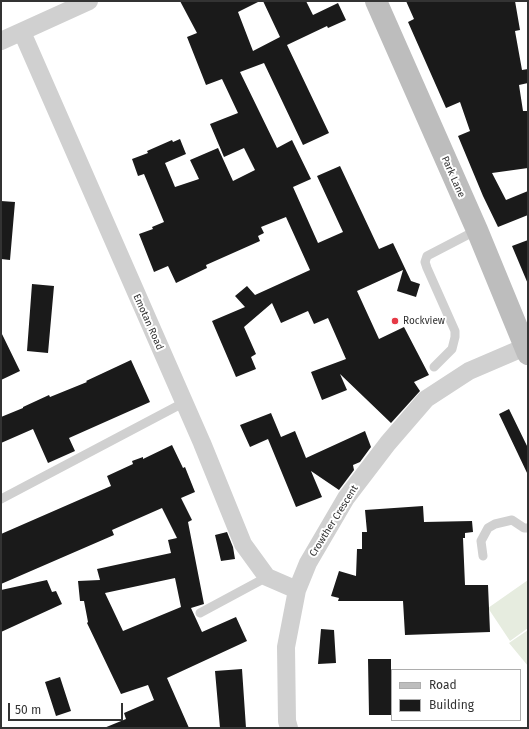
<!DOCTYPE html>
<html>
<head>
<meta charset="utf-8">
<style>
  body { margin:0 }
  #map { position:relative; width:529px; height:729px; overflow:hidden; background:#fff; font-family:"Fira Sans",sans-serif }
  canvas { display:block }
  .frame { position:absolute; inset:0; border:2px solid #333; pointer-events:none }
  .legend { position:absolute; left:391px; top:669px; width:130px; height:52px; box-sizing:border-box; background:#fff; border:1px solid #adadad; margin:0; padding:5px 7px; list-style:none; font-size:12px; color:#333 }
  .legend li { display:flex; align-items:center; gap:8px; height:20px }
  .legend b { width:20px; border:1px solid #adadad }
  .scale { position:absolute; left:8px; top:703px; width:115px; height:18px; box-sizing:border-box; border:2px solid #333; border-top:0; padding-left:5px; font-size:12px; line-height:14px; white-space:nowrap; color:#333; -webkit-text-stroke:3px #fff; paint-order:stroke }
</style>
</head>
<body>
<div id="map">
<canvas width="529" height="729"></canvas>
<div class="frame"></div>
<ul class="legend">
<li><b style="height:5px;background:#bdbdbd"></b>Road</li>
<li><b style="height:11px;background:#1a1a1a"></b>Building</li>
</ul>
<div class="scale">50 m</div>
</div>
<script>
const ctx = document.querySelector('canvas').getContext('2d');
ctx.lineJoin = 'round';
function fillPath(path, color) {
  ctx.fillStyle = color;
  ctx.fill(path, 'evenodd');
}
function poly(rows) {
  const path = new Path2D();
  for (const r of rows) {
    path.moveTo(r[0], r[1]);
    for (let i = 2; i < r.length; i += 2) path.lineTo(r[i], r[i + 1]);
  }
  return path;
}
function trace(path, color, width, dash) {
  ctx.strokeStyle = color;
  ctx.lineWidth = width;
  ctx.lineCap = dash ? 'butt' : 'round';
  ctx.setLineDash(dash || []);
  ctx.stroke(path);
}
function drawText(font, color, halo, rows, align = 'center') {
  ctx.font = font + ' "Fira Sans",sans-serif';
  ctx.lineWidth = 4;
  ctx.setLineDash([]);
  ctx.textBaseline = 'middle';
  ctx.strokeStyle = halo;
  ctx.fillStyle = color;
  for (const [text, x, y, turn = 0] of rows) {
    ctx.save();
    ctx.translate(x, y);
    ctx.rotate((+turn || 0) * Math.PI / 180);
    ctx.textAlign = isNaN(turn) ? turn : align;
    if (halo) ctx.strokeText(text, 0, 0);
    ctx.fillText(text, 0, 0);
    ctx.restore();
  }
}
fillPath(poly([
  [528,580,528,628,510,641,488,608],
  [528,630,528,666,509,643]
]), '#e6ecdf');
fillPath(poly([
  [180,1,260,1,238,12,253,51,280,37,263,1,306,1,313,15,338,3,346,20,328,28,327,26,287,45,329,133,303,145,264,63,240,72,277,148,292,140,311,179,293,187,318,243,343,232,317,176,340,166,379,249,393,243,411,281,420,284,416,297,397,291,403,270,357,291,379,339,404,327,429,375,414,382,420,391,391,423,340,374,347,390,322,400,311,372,346,359,328,318,314,324,308,311,281,323,272,303,244,327,256,354,251,357,256,369,236,377,212,321,245,307,235,296,247,286,255,295,310,270,286,217,261,227,264,233,258,236,260,241,206,265,207,268,176,283,168,266,154,272,139,234,153,229,152,227,164,222,144,174,138,176,132,159,148,153,147,151,172,140,173,142,180,139,186,154,165,163,175,187,199,179,190,160,218,148,233,181,255,170,244,148,224,157,210,124,238,113,222,79,206,85,187,37,197,33],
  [406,1,515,1,520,30,515,31,522,70,528,69,528,83,519,85,523,111,528,111,528,168,492,173,506,200,528,191,528,215,498,227,483,196,458,136,470,131,460,102,446,108,408,22,414,19],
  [1,201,15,202,10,260,1,259],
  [528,240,528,284,512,246],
  [32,284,54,286,48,353,27,351],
  [1,332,20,371,1,380],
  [131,360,150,402,69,438,75,451,48,463,33,429,1,443,1,417,23,408,23,407,49,395,50,397,87,382,86,381],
  [509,409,528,448,528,475,499,414],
  [271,413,281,437,295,431,306,458,365,431,371,447,360,462,353,465,354,470,339,490,311,471,322,497,296,507,268,439,250,447,240,425],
  [172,445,183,468,185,467,195,492,181,498,192,520,188,522,204,604,191,608,202,632,236,617,247,641,167,678,189,728,104,728,126,719,124,713,154,700,148,685,121,694,87,623,88,622,84,601,80,601,78,581,100,580,97,569,171,553,168,540,177,538,162,508,112,530,114,535,1,584,1,534,111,486,107,476,133,464,132,461,143,457,143,459],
  [175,578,181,607,123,631,105,593],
  [423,506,424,522,472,521,473,532,465,533,465,538,463,538,465,585,488,585,490,632,405,635,403,601,338,601,339,598,331,596,339,571,356,576,357,549,362,549,362,532,367,532,365,510],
  [227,532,233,547,235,559,221,561,215,535],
  [47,580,52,592,56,591,62,604,1,632,1,590],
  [321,629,334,630,336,663,318,664],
  [368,659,391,659,391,715,369,715],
  [242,669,246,728,220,728,215,671],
  [60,677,71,711,56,716,45,682]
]), '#1a1a1a');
trace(poly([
  [434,367,452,349,455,337,455,331,427,268,425,262,427,256,477,230],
  [1,499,183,403],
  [483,556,481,541,488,528,495,524,512,520,524,528,528,528],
  [200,613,267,577]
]), '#d0d0d0', 9);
trace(poly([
  [22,32,202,443,243,544,267,577,297,590],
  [1,41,89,1],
  [289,728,287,721,286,647,297,590,308,563,346,498,388,443,426,399,469,371,525,347]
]), '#d0d0d0', 18);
trace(poly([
  [376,1,477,230,528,354]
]), '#bdbdbd', 22);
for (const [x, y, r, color] of [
  [395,321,4,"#e63946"]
]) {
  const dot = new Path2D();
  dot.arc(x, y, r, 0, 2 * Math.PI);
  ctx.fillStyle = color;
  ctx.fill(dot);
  trace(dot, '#fff', 1.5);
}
drawText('10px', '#333', '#fff', [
  ["Park Lane",453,177,66],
  ["Emotan Road",148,322,66],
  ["Crowther Crescent",334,521,-58]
]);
drawText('10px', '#333', '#fff', [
  ["Rockview",403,321]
], 'left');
</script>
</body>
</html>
